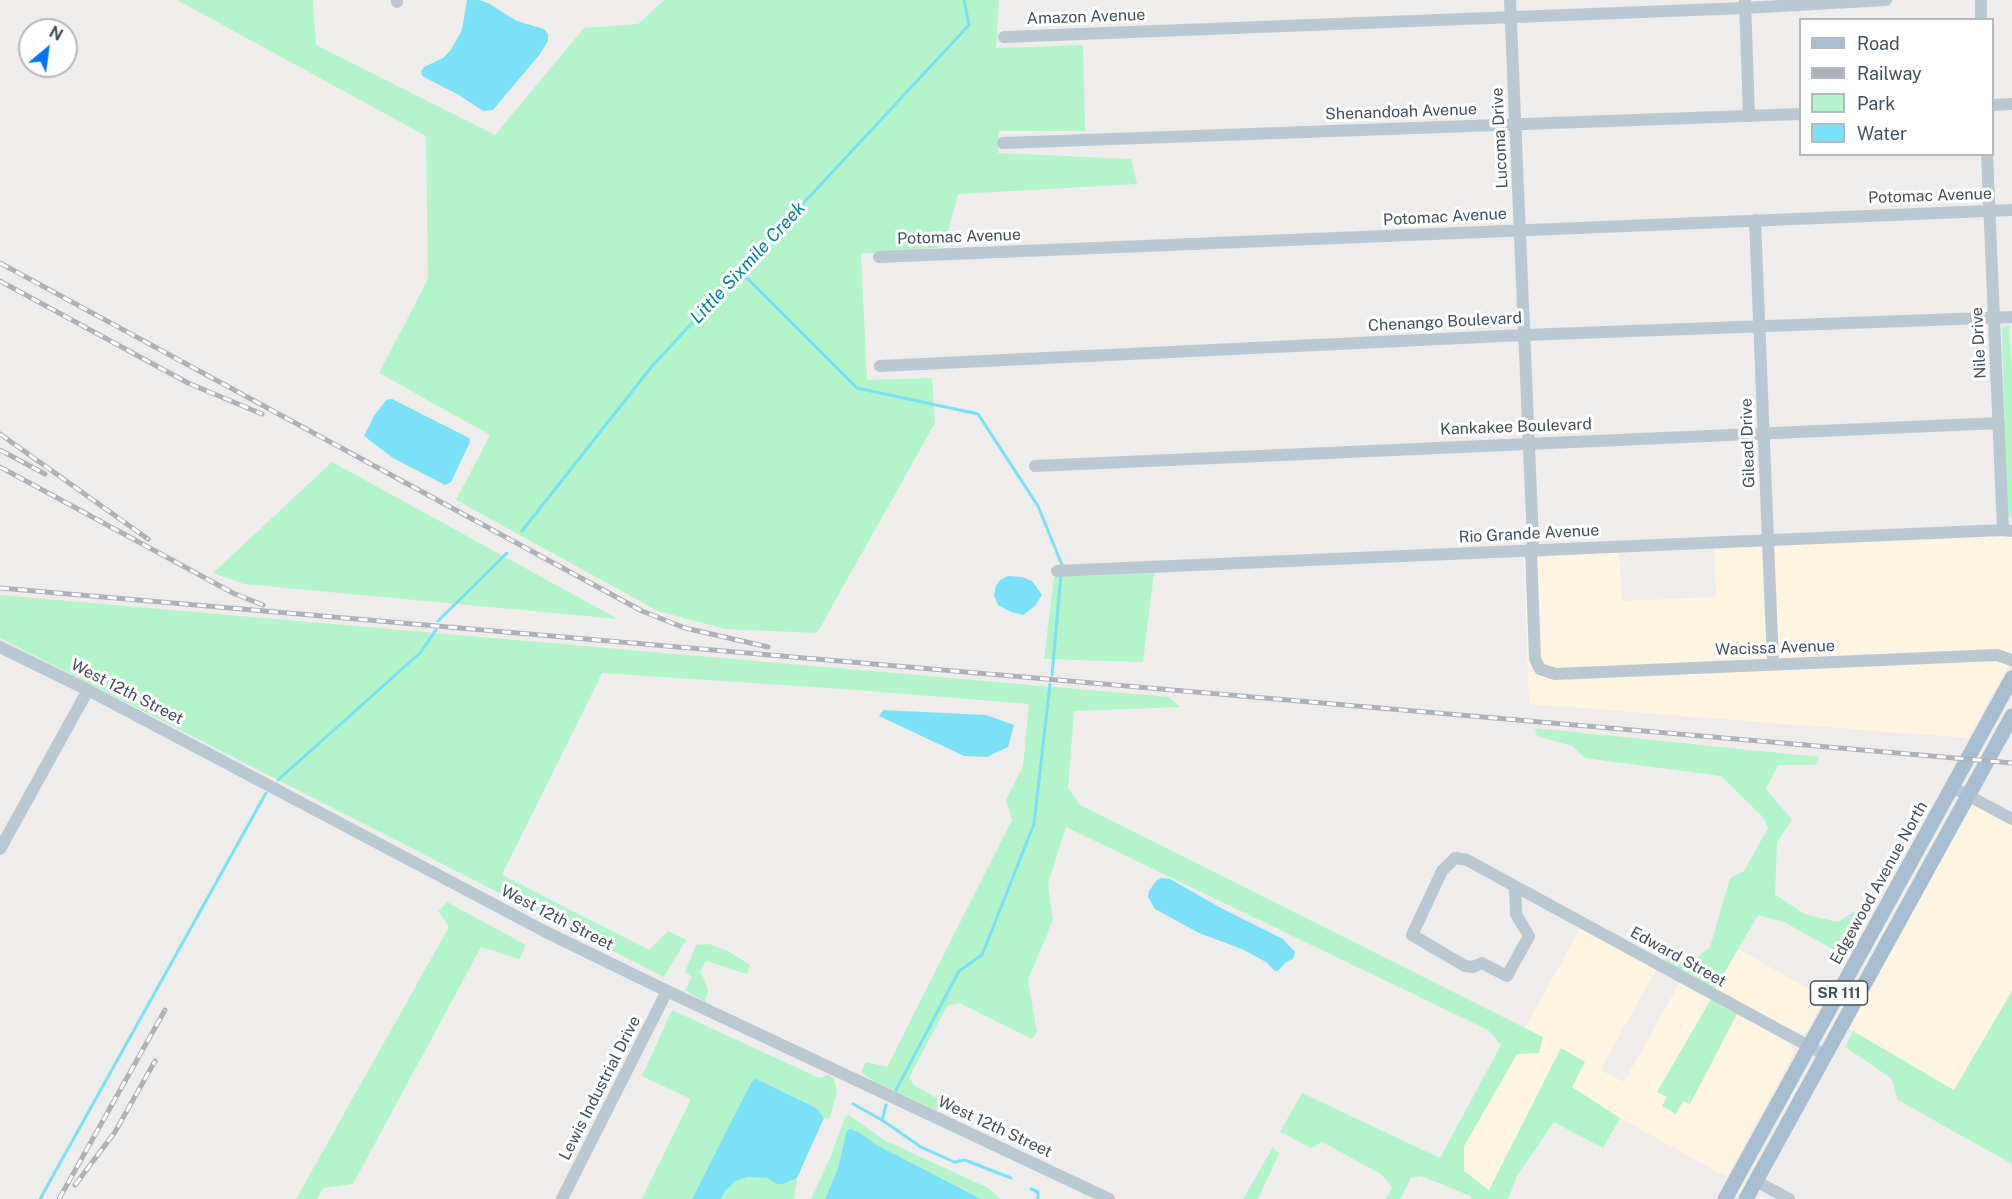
<!DOCTYPE html>
<html>
<head>
<meta charset="utf-8">
<style>
  body { margin:0 }
  #map { position:relative; width:2012px; height:1199px; overflow:hidden; background:#efecec; font-family:"Public Sans",sans-serif }
  canvas { display:block }
  .legend { position:absolute; left:1799px; top:18px; width:195px; height:138px; box-sizing:border-box; background:#fff; border:2px solid #b3b9be; margin:0; padding:8px 10px; list-style:none; font-size:18px; color:#42515c }
  .legend li { display:flex; align-items:center; gap:12px; height:30px }
  .legend b { width:30px; border:2px solid #b3b9be }
  .north { position:absolute; left:18px; top:18px; width:60px; height:60px; box-sizing:border-box; background:#fff; border:2px solid #b3b9be; border-radius:50%; rotate:29deg; font-size:16px; font-weight:700; line-height:24px; text-align:center; color:#42515c }
  .north::after { content:''; display:block; margin:auto; width:21px; height:27px; background:#0375f2; clip-path:polygon(50% 0,100% 100%,50% 72%,0 100%) }
</style>
</head>
<body>
<div id="map">
<canvas width="2012" height="1199"></canvas>
<ul class="legend">
<li><b style="height:8px;background:#a8bdcf"></b>Road</li>
<li><b style="height:8px;background:#adb2b8"></b>Railway</li>
<li><b style="height:16px;background:#b3f4ca"></b>Park</li>
<li><b style="height:16px;background:#7be1f6"></b>Water</li>
</ul>
<div class="north">N</div>
</div>
<script>
const ctx = document.querySelector('canvas').getContext('2d');
ctx.lineJoin = 'round';
function fillPath(path, color) {
  ctx.fillStyle = color;
  ctx.fill(path, 'evenodd');
}
function poly(rows) {
  const path = new Path2D();
  for (const r of rows) {
    path.moveTo(r[0], r[1]);
    for (let i = 2; i < r.length; i += 2) path.lineTo(r[i], r[i + 1]);
  }
  return path;
}
function trace(path, color, width, dash) {
  ctx.strokeStyle = color;
  ctx.lineWidth = width;
  ctx.lineCap = dash ? 'butt' : 'round';
  ctx.setLineDash(dash || []);
  ctx.stroke(path);
}
function drawText(font, color, halo, rows, align = 'center') {
  ctx.font = font + ' "Public Sans",sans-serif';
  ctx.lineWidth = 6;
  ctx.setLineDash([]);
  ctx.textBaseline = 'middle';
  ctx.strokeStyle = halo;
  ctx.fillStyle = color;
  for (const [text, x, y, turn = 0] of rows) {
    ctx.save();
    ctx.translate(x, y);
    ctx.rotate((+turn || 0) * Math.PI / 180);
    ctx.textAlign = isNaN(turn) ? turn : align;
    if (halo) ctx.strokeText(text, 0, 0);
    ctx.fillText(text, 0, 0);
    ctx.restore();
  }
}
fillPath(poly([
  [2012,535,2012,659,1968,738,1529,704,1524,558,1619,552,1622,601,1716,597,1714,547],
  [1977,794,2012,813,2012,991,1954,1091,1849,1029],
  [1581,927,1656,970,1600,1070,1624,1082,1680,982,1711,999,1658,1091,1667,1097,1663,1106,1676,1113,1683,1101,1690,1104,1737,1014,1792,1045,1794,1053,1727,1177,1620,1118,1571,1087,1489,1190,1464,1171,1464,1146,1517,1054,1542,1037,1525,1028],
  [1738,949,1825,998,1807,1031,1804,1033,1787,1030,1715,989]
]), '#fef4e1');
fillPath(poly([
  [177,0,313,0,316,45,495,135,584,28,638,24,664,0,999,0,996,48,1083,45,1085,131,999,131,998,153,1131,159,1137,184,958,194,944,247,861,254,867,380,932,378,935,423,817,633,725,629,658,611,456,500,490,435,379,373,428,279,426,136],
  [2009,326,2012,371,2012,519,2007,514,2002,327],
  [332,462,618,619,244,584,213,573],
  [1154,573,1143,662,1044,659,1054,577],
  [0,595,1169,697,1180,707,1074,711,1068,788,1080,805,1543,1037,1539,1053,1517,1054,1464,1146,1464,1171,1489,1190,1561,1048,1585,1062,1572,1087,1620,1118,1603,1148,1554,1122,1517,1176,1508,1199,1470,1199,1471,1196,1421,1176,1411,1178,1400,1199,1386,1199,1392,1187,1381,1174,1322,1142,1311,1148,1280,1132,1302,1093,1440,1158,1501,1045,1488,1030,1066,827,1048,883,1053,920,1028,980,1037,1032,1032,1039,959,1003,947,1006,909,1078,915,1086,942,1101,937,1111,875,1082,861,1072,866,1062,887,1067,1012,820,1006,800,1023,766,1029,704,843,689,602,673,502,875,649,950,668,931,686,940,664,977,0,638],
  [1535,728,1819,757,1815,765,1778,765,1766,789,1792,820,1777,842,1775,894,1804,914,1838,922,1873,900,1843,955,1784,922,1758,915,1715,989,1662,961,1672,952,1698,957,1710,947,1730,878,1744,871,1768,828,1763,817,1721,776,1585,758,1572,746,1537,736],
  [447,902,526,945,519,959,481,947,353,1184,323,1188,317,1199,296,1199,449,927,438,911],
  [709,944,728,951,750,965,747,974,706,961,700,971,708,989,705,1002,685,990,692,977,685,972,696,945],
  [2012,991,2012,1164,1898,1100,1891,1078,1845,1047,1853,1031,1954,1090],
  [1711,999,1737,1014,1690,1104,1683,1101,1676,1114,1662,1106,1667,1097,1657,1092],
  [672,1010,819,1078,829,1075,834,1079,837,1092,829,1119,824,1118,819,1111,753,1081,692,1199,642,1199,691,1099,642,1076],
  [849,1115,884,1140,988,1188,1001,1199,981,1199,875,1144,862,1134,846,1133,838,1168,825,1199,811,1199,831,1156,845,1117],
  [1273,1147,1279,1154,1258,1199,1243,1199],
  [748,1177,767,1178,783,1184,797,1178,794,1199,721,1199,725,1190,736,1181]
]), '#b3f4ca');
fillPath(poly([
  [467,0,479,0,488,3,517,21,544,29,548,34,548,41,540,54,493,110,483,111,459,95,422,76,421,71,424,67,443,58,450,51,462,30],
  [392,399,469,438,470,442,451,482,445,485,393,458,364,436,374,416,386,400],
  [1008,576,1022,577,1032,581,1042,595,1035,606,1023,615,1011,612,998,605,994,595,996,586,1000,580],
  [883,710,986,715,1014,725,1008,747,987,757,964,756,879,716],
  [1161,878,1170,879,1219,907,1283,939,1295,952,1293,959,1286,962,1278,971,1274,970,1266,962,1242,949,1199,933,1155,909,1148,897,1149,891,1156,881],
  [756,1079,814,1107,819,1111,824,1118,797,1178,783,1184,777,1184,767,1178,748,1177,736,1181,725,1191,721,1199,692,1199,752,1081],
  [851,1129,862,1134,875,1144,981,1199,825,1199,838,1168,846,1133,848,1130]
]), '#7be1f6');
trace(poly([
  [740,271,857,388,978,414,1038,506,1062,565],
  [522,531,653,365,969,25,964,0],
  [438,621,507,553],
  [1052,675,1061,575],
  [278,780,420,653,436,630],
  [896,1090,959,971,982,955,1034,824,1050,684],
  [853,1104,882,1120],
  [886,1105,882,1120,921,1147,954,1162,965,1160,1011,1178],
  [1031,1189,1038,1192,1038,1199],
  [40,1199,266,793]
]), '#7be1f6', 3);
trace(poly([
  [397,0,397,2],
  [1510,0,1533,541,1531,551,1535,659,1540,669,1555,674,1997,655,2012,660],
  [1981,0,1981,20],
  [1745,1,1749,116],
  [1004,37,1745,8,1886,0],
  [1992,105,2012,104],
  [1003,143,1800,114],
  [1987,154,2003,530],
  [1755,220,1773,664],
  [879,257,2012,210],
  [880,366,1524,335,2012,317],
  [1035,466,1999,423],
  [1057,571,2003,530,2012,531],
  [0,647,88,690,546,932,667,991,1109,1199],
  [1952,787,2012,819],
  [0,849,88,690],
  [1515,887,1516,914,1529,936,1507,976,1482,963,1473,967,1465,966,1412,935,1442,871,1455,858,1467,860,1825,1055],
  [1756,1181,1789,1199],
  [562,1199,667,991]
]), '#bac8d1', 12);
trace(poly([
  [1725,1199,2012,678],
  [1746,1199,2012,716]
]), '#a8bdcf', 15);
const rail = poly([
  [0,263,642,611,685,628,768,647],
  [0,281,188,383,262,414],
  [0,434,148,539],
  [0,450,45,474],
  [0,467,233,593,263,605],
  [0,588,2012,763],
  [75,1185,115,1132,155,1061],
  [59,1199,165,1010]
]);
trace(rail, '#adb2b8', 5);
trace(rail, '#fff', 3, [9]);
for (const [x, y, w] of [
  [1839,993,57]
]) {
  const box = new Path2D();
  box.roundRect(x - w / 2, y - 12, w, 24, 4.5);
  ctx.fillStyle = '#fff';
  ctx.fill(box);
  trace(box, '#42515c', 1.5);
}
drawText('bold 15px', '#42515c', null, [
  ["SR 111",1839,993]
]);
drawText('16px', '#42515c', '#fff', [
  ["Amazon Avenue",1086,17,-2],
  ["Shenandoah Avenue",1401,112,-2],
  ["Lucoma Drive",1500,138,-93],
  ["Potomac Avenue",1930,196,-2],
  ["Potomac Avenue",1445,217,-3],
  ["Potomac Avenue",959,237,-2],
  ["Chenango Boulevard",1445,322,-3],
  ["Nile Drive",1979,343,-93],
  ["Kankakee Boulevard",1516,427,-2],
  ["Gilead Drive",1748,443,-92],
  ["Rio Grande Avenue",1529,534,-3],
  ["Wacissa Avenue",1775,648,-2],
  ["West 12th Street",127,692,27],
  ["Edgewood Avenue North",1879,883,-61],
  ["West 12th Street",557,918,27],
  ["Edward Street",1678,957,29],
  ["Lewis Industrial Drive",600,1088,-63],
  ["West 12th Street",995,1127,25]
]);
drawText('italic 18px', '#038099', '#fff', [
  ["Little Sixmile Creek",748,263,-47]
]);
</script>
</body>
</html>
